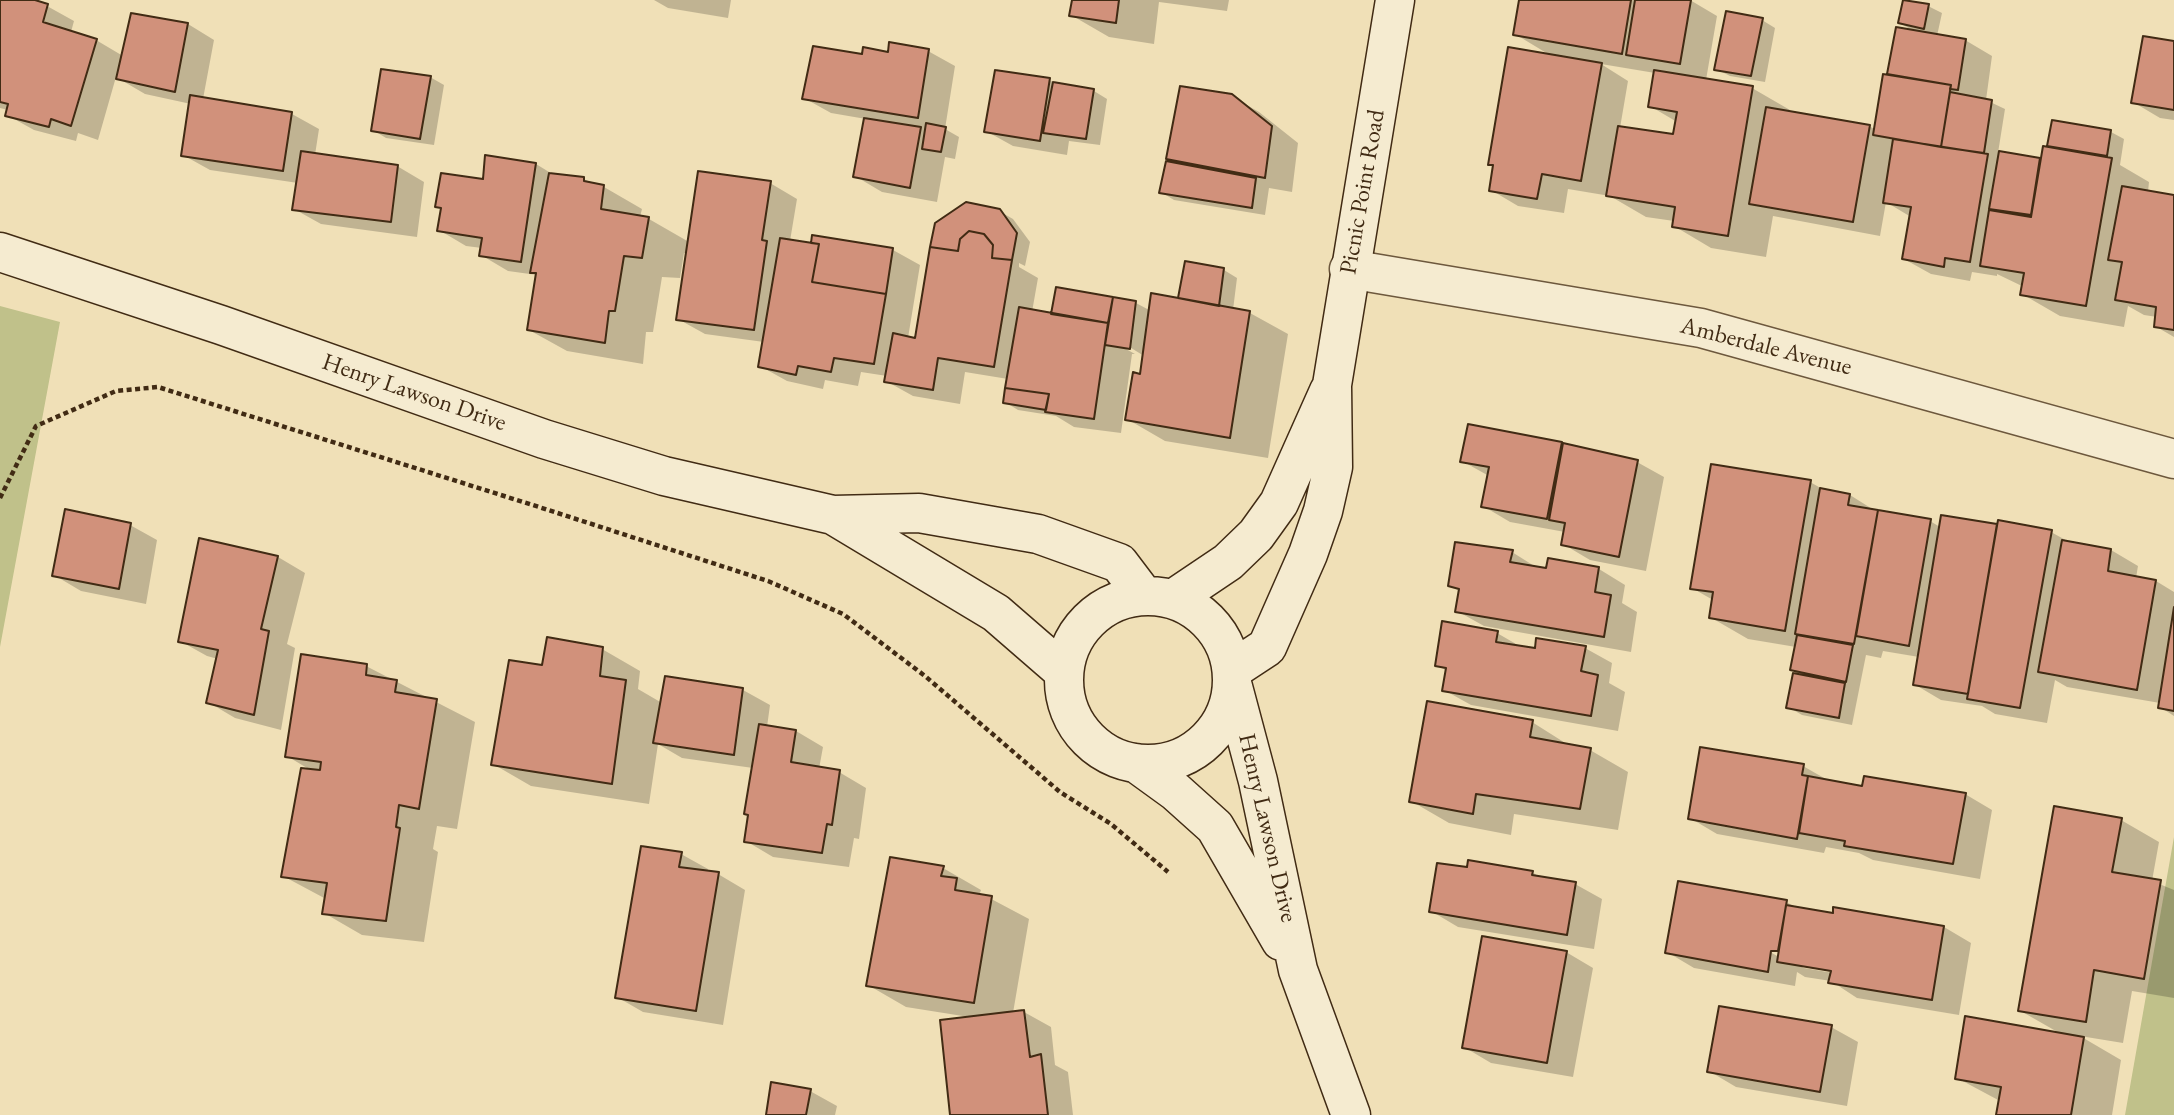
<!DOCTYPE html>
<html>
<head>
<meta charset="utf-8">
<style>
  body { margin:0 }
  canvas { display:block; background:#f0e0b7 }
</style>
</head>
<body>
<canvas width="2174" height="1115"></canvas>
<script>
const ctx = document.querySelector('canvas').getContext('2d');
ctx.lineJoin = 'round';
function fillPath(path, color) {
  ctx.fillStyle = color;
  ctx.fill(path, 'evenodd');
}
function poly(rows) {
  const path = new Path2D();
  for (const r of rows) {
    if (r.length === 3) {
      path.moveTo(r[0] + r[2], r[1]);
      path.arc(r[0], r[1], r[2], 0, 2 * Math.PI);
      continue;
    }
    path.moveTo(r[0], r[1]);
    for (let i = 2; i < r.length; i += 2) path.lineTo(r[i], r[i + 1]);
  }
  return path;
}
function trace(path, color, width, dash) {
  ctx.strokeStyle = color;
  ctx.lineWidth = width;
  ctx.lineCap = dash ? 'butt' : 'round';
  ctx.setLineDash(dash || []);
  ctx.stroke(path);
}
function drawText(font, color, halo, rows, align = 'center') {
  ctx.font = font + ' "EB Garamond",serif';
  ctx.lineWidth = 5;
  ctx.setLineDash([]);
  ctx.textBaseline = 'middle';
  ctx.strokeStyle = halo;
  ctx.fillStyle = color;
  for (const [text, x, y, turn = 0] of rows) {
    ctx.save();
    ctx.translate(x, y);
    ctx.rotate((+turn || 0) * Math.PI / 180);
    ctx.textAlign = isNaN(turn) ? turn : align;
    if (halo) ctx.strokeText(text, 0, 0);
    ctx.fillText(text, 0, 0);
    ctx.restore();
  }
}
fillPath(poly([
  [0,306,60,322,0,647],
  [2174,837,2174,1115,2125,1115]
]), '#c0c18a');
fillPath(poly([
  [0,0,29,0,47,6,74,21,71,32,96,40,123,56,188,24,214,40,203,99,292,114,319,129,315,155,397,166,424,182,417,237,321,224,294,209,298,183,210,170,183,155,191,104,145,94,116,77,98,140,78,133,76,141,34,130,7,115,8,110,0,108],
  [654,0,731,0,728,18,668,8],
  [1074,0,1229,0,1227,11,1159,2,1154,44,1109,37,1071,15],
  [1520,0,1690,0,1717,16,1706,80,1752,88,1790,110,1790,113,1869,126,1876,130,1898,29,1915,32,1900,23,1928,6,1942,13,1937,36,1965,40,1992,56,1986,100,2005,109,1998,153,2042,161,2057,150,2049,145,2053,122,2111,132,2124,139,2120,165,2149,182,2148,192,2174,197,2174,337,2155,326,2157,317,2144,315,2128,306,2124,327,2060,316,2022,294,2024,287,1997,274,1997,276,1972,272,1970,281,1931,274,1904,259,1911,217,1886,202,1880,236,1773,216,1766,257,1711,248,1674,226,1674,221,1646,217,1610,196,1568,189,1564,213,1518,206,1491,190,1495,167,1489,164,1553,57,1515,34],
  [1601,64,1655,73,1650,106,1677,122,1675,136,1620,128,1628,81],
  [1762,20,1775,28,1765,82,1730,76,1716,69],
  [2174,43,2174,120,2160,118,2133,102],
  [928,51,955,66,945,129,959,137,955,159,945,157,937,202,882,192,855,176,866,119,831,113,804,98,864,56],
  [430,77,444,85,434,145,386,138,373,130],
  [1049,80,1057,84,1094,91,1107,99,1100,145,1069,141,1067,155,1013,146,986,131],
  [1231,96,1259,112,1298,143,1292,192,1269,188,1265,215,1174,200,1161,192,1179,165,1168,158],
  [536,164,554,175,583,179,604,187,642,209,640,217,649,219,689,242,770,183,797,199,790,241,893,250,920,265,908,338,916,340,999,211,1013,219,1030,242,1025,266,1019,263,1019,267,1038,278,1032,312,1053,315,1057,289,1136,303,1151,311,1187,301,1187,263,1224,270,1237,278,1233,310,1250,313,1288,334,1268,458,1165,441,1127,419,1142,376,1144,356,1128,346,1126,349,1135,354,1132,354,1121,433,1074,427,1056,416,1018,410,1005,402,1008,379,965,372,960,404,913,396,886,381,887,376,861,372,858,386,825,380,823,389,787,381,760,366,764,342,705,334,678,319,688,253,684,253,680,278,662,277,653,332,646,332,643,364,567,351,529,330,537,275,508,271,481,255,482,248,466,246,439,230,443,209,437,206,485,181],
  [1469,427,1637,462,1664,477,1646,571,1590,560,1563,544,1565,532,1510,522,1483,506,1489,476,1462,461],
  [1810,482,1826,491,1850,495,1877,512,1930,521,1940,527,1942,517,2051,532,2071,543,2111,550,2138,566,2136,578,2156,581,2174,592,2174,716,2160,707,2160,703,2067,687,2055,680,2047,723,1995,714,1982,706,1941,700,1914,684,1919,657,1883,651,1881,658,1866,655,1852,725,1802,715,1788,707,1803,676,1792,669,1796,647,1748,639,1710,617,1713,600,1692,588],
  [130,525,157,540,146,604,81,591,54,575],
  [201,540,278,557,305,573,287,644,295,648,281,730,235,718,208,702,218,659,207,656,180,641],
  [1512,552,1539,569,1599,569,1625,585,1622,603,1637,612,1631,652,1484,626,1457,611,1460,591,1450,585],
  [1497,633,1523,648,1585,648,1612,663,1609,683,1625,692,1618,731,1471,705,1444,690,1447,671,1437,665],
  [602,649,640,671,638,689,662,703,743,690,770,705,767,727,796,731,823,747,819,769,839,772,866,788,859,839,854,838,849,867,773,857,746,841,753,768,682,758,658,744,649,804,531,786,493,764,544,667],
  [366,666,475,722,457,829,437,826,433,849,438,852,424,942,362,935,324,913,326,899,283,876,312,771,287,756],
  [1532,722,1570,746,1590,750,1628,772,1618,830,1514,814,1511,835,1449,823,1411,801],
  [1803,766,1831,782,1864,788,1965,794,1992,810,1980,879,1873,860,1859,853,1826,847,1824,853,1717,834,1690,818],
  [2121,820,2159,842,2152,881,2174,890,2174,998,2132,991,2123,1043,2080,1036,2121,1060,2112,1115,1997,1115,2000,1101,1957,1078,2061,1034,2019,1010],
  [681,854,708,869,707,873,718,874,745,890,723,1025,643,1012,617,997],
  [943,868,981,890,980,893,1029,919,1013,1013,1024,1012,1051,1027,1055,1065,1068,1072,1073,1115,952,1115,969,1017,906,1007,868,985],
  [1532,872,1543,879,1575,884,1602,899,1594,949,1458,927,1431,911],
  [1786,902,1800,909,1944,927,1971,943,1959,1015,1857,998,1831,981,1805,977,1797,972,1795,986,1694,968,1667,952],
  [1765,945,1779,953,1779,957,1763,948],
  [1796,964,1839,971,1839,974,1804,968],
  [1566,952,1593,968,1573,1077,1491,1063,1464,1047],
  [1831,1027,1858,1042,1847,1106,1736,1087,1709,1071],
  [810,1091,837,1106,835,1115,767,1115]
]), '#0003');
const building = poly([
  [0,0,35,0,48,4,43,22,97,39,71,126,51,119,49,127,5,116,8,104,0,102,0,0],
  [1072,0,1119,0,1116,23,1069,16,1072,0],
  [1519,0,1631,0,1622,54,1513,35,1519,0],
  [1635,0,1691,0,1680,64,1626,55,1635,0],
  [1903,0,1929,4,1924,29,1898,23,1903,0],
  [1726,11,1763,18,1751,76,1714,70,1726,11],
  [131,13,188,23,175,92,116,79,131,13],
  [1896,27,1966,39,1958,90,1950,89,1951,85,1887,74,1896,27],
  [2143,36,2174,41,2174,110,2131,103,2143,36],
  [889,42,929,49,918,118,802,99,813,46,862,54,863,47,888,52,889,42],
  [1508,47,1602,63,1581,181,1542,174,1537,199,1489,191,1493,165,1488,165,1508,47],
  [381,69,431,76,420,139,371,131,381,69],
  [995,70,1050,78,1040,141,984,132,995,70],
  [1654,70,1753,86,1728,236,1672,227,1675,207,1606,196,1618,126,1673,134,1677,112,1648,107,1654,70],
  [1883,74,1951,85,1941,147,1873,135,1883,74],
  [1053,82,1094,89,1086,139,1043,133,1053,82],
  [1180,86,1232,94,1272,126,1265,178,1166,159,1180,86],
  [1950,92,1992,100,1984,153,1941,147,1950,92],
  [190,95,292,112,283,171,181,156,190,95],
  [1766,107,1870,125,1853,222,1749,204,1766,107],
  [864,118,921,127,910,188,853,177,864,118],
  [2052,120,2111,130,2107,156,2047,146,2052,120],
  [926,123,946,127,941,152,922,149,926,123],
  [1893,139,1988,154,1970,262,1945,258,1944,267,1902,259,1911,207,1883,203,1893,139],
  [2043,146,2112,158,2086,306,2020,295,2024,273,1980,266,1989,210,2031,217,2043,146],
  [301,151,398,165,391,222,292,210,301,151],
  [1999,151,2040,158,2031,215,1989,209,1999,151],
  [485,155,536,163,521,262,479,256,482,238,437,231,441,208,435,207,441,173,483,179,485,155],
  [1166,161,1256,178,1252,208,1159,193,1166,161],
  [698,171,771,181,762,240,767,241,754,330,676,320,698,171],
  [549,173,584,177,584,181,604,185,601,209,649,217,642,258,624,256,615,311,609,311,605,343,527,330,536,273,530,273,549,173],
  [2122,186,2174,195,2174,330,2154,327,2156,307,2115,300,2122,262,2108,260,2122,186],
  [966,202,1000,209,1017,233,1012,260,992,258,993,245,984,234,969,231,960,239,958,251,930,247,935,223,966,202],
  [969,231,984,234,993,245,992,258,1012,260,994,367,938,358,933,390,884,382,893,333,915,338,930,247,958,251,960,239,969,231],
  [812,235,893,248,886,294,812,282,819,244,811,243,812,235],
  [780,238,819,244,812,282,886,294,874,364,834,358,831,372,798,366,796,375,758,367,780,238],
  [1185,261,1224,268,1219,306,1178,298,1185,261],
  [1056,287,1113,297,1108,323,1051,314,1056,287],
  [1151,293,1250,311,1230,438,1125,420,1133,372,1140,374,1151,293],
  [1113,297,1136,301,1130,349,1105,345,1113,297],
  [1019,307,1108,323,1094,419,1045,412,1049,394,1005,388,1019,307],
  [1005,388,1049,394,1046,410,1003,403,1005,388],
  [1468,424,1562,442,1547,519,1481,507,1489,467,1460,462,1468,424],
  [1563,443,1638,460,1619,557,1561,545,1565,523,1549,520,1563,443],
  [1711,464,1811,480,1785,631,1709,618,1713,592,1690,589,1711,464],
  [1820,488,1850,494,1848,505,1878,510,1854,644,1795,634,1820,488],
  [65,509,131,523,119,589,52,576,65,509],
  [1878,510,1931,519,1909,646,1856,636,1878,510],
  [1941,515,1997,524,1968,694,1913,685,1941,515],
  [1998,520,2052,530,2020,708,1967,699,1998,520],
  [199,538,278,556,261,629,269,631,254,715,206,703,218,650,178,642,199,538],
  [2062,540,2111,549,2108,571,2156,580,2137,690,2038,672,2062,540],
  [1455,542,1513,550,1510,562,1546,568,1548,558,1599,567,1595,592,1611,595,1604,637,1455,612,1459,589,1448,586,1455,542],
  [2174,607,2174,711,2158,708,2174,607],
  [1442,621,1498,631,1496,642,1535,648,1536,638,1586,646,1581,671,1598,675,1591,716,1442,691,1446,668,1435,666,1442,621],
  [1797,635,1853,645,1846,682,1790,670,1797,635],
  [547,637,603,647,600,676,626,680,612,784,491,765,509,660,542,665,547,637],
  [301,654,367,664,366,675,397,680,395,692,437,699,419,809,399,805,396,827,400,828,386,921,322,914,327,883,281,877,301,768,320,770,321,762,285,757,301,654],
  [1793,673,1845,683,1839,718,1786,708,1793,673],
  [665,676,743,688,734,755,653,743,665,676],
  [1427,701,1533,720,1530,737,1591,748,1580,809,1476,794,1473,814,1409,802,1427,701],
  [759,724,796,730,791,762,840,770,832,825,827,824,822,853,744,842,748,815,744,814,759,724],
  [1700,747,1804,764,1802,775,1808,776,1797,839,1688,819,1700,747],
  [1808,776,1862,786,1864,776,1966,793,1953,864,1844,846,1845,841,1799,833,1808,776],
  [2054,806,2122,818,2112,872,2161,880,2144,979,2094,970,2086,1022,2018,1011,2054,806],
  [641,846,682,852,679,867,719,872,696,1011,615,998,641,846],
  [890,857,944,866,941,876,957,878,955,890,992,896,974,1003,866,986,890,857],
  [1468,860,1533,871,1532,875,1576,882,1567,935,1429,912,1437,863,1467,867,1468,860],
  [1678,881,1787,900,1778,951,1771,951,1768,972,1665,953,1678,881],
  [1786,905,1833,913,1833,907,1944,926,1932,1000,1828,983,1831,971,1777,962,1786,905],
  [1482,936,1567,951,1547,1063,1462,1048,1482,936],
  [1719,1006,1832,1025,1820,1092,1707,1072,1719,1006],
  [1024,1010,1030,1057,1041,1054,1048,1115,950,1115,940,1020,1024,1010],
  [1965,1016,2084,1037,2071,1115,1996,1115,2001,1087,1955,1079,1965,1016],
  [771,1082,811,1089,806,1115,766,1115,771,1082]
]);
fillPath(building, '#d1917b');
trace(building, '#412b14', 2);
const street = poly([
  [1349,269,1701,328,2174,459]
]);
const secondary = poly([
  [0,252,221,325,544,439,664,476,833,515,919,513,1038,534,1119,563,1144,596],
  [833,515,996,613,1064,672],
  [1148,680,84],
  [1173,599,1228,562,1256,535,1279,503,1329,391],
  [1232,670,1267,647,1308,554,1323,511,1333,467,1332,385,1395,0],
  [1233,687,1258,781,1298,970,1351,1115],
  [1136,763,1176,792,1215,827,1281,941]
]);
trace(street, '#6d583d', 41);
trace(secondary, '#412b14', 41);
trace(poly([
  [0,498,36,426,116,391,158,387,539,507,768,581,843,614,925,676,1060,792,1111,824,1168,872]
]), '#412b14', 4.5, [5, 3.5]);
trace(street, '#f5ebd0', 38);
trace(secondary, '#f5ebd0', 38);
drawText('24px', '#412b14', '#f5ebd0', [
  ["Picnic Point Road",1363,192,-80],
  ["Amberdale Avenue",1766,347,14],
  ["Henry Lawson Drive",414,393,19],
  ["Henry Lawson Drive",1267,828,77]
]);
</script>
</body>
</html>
